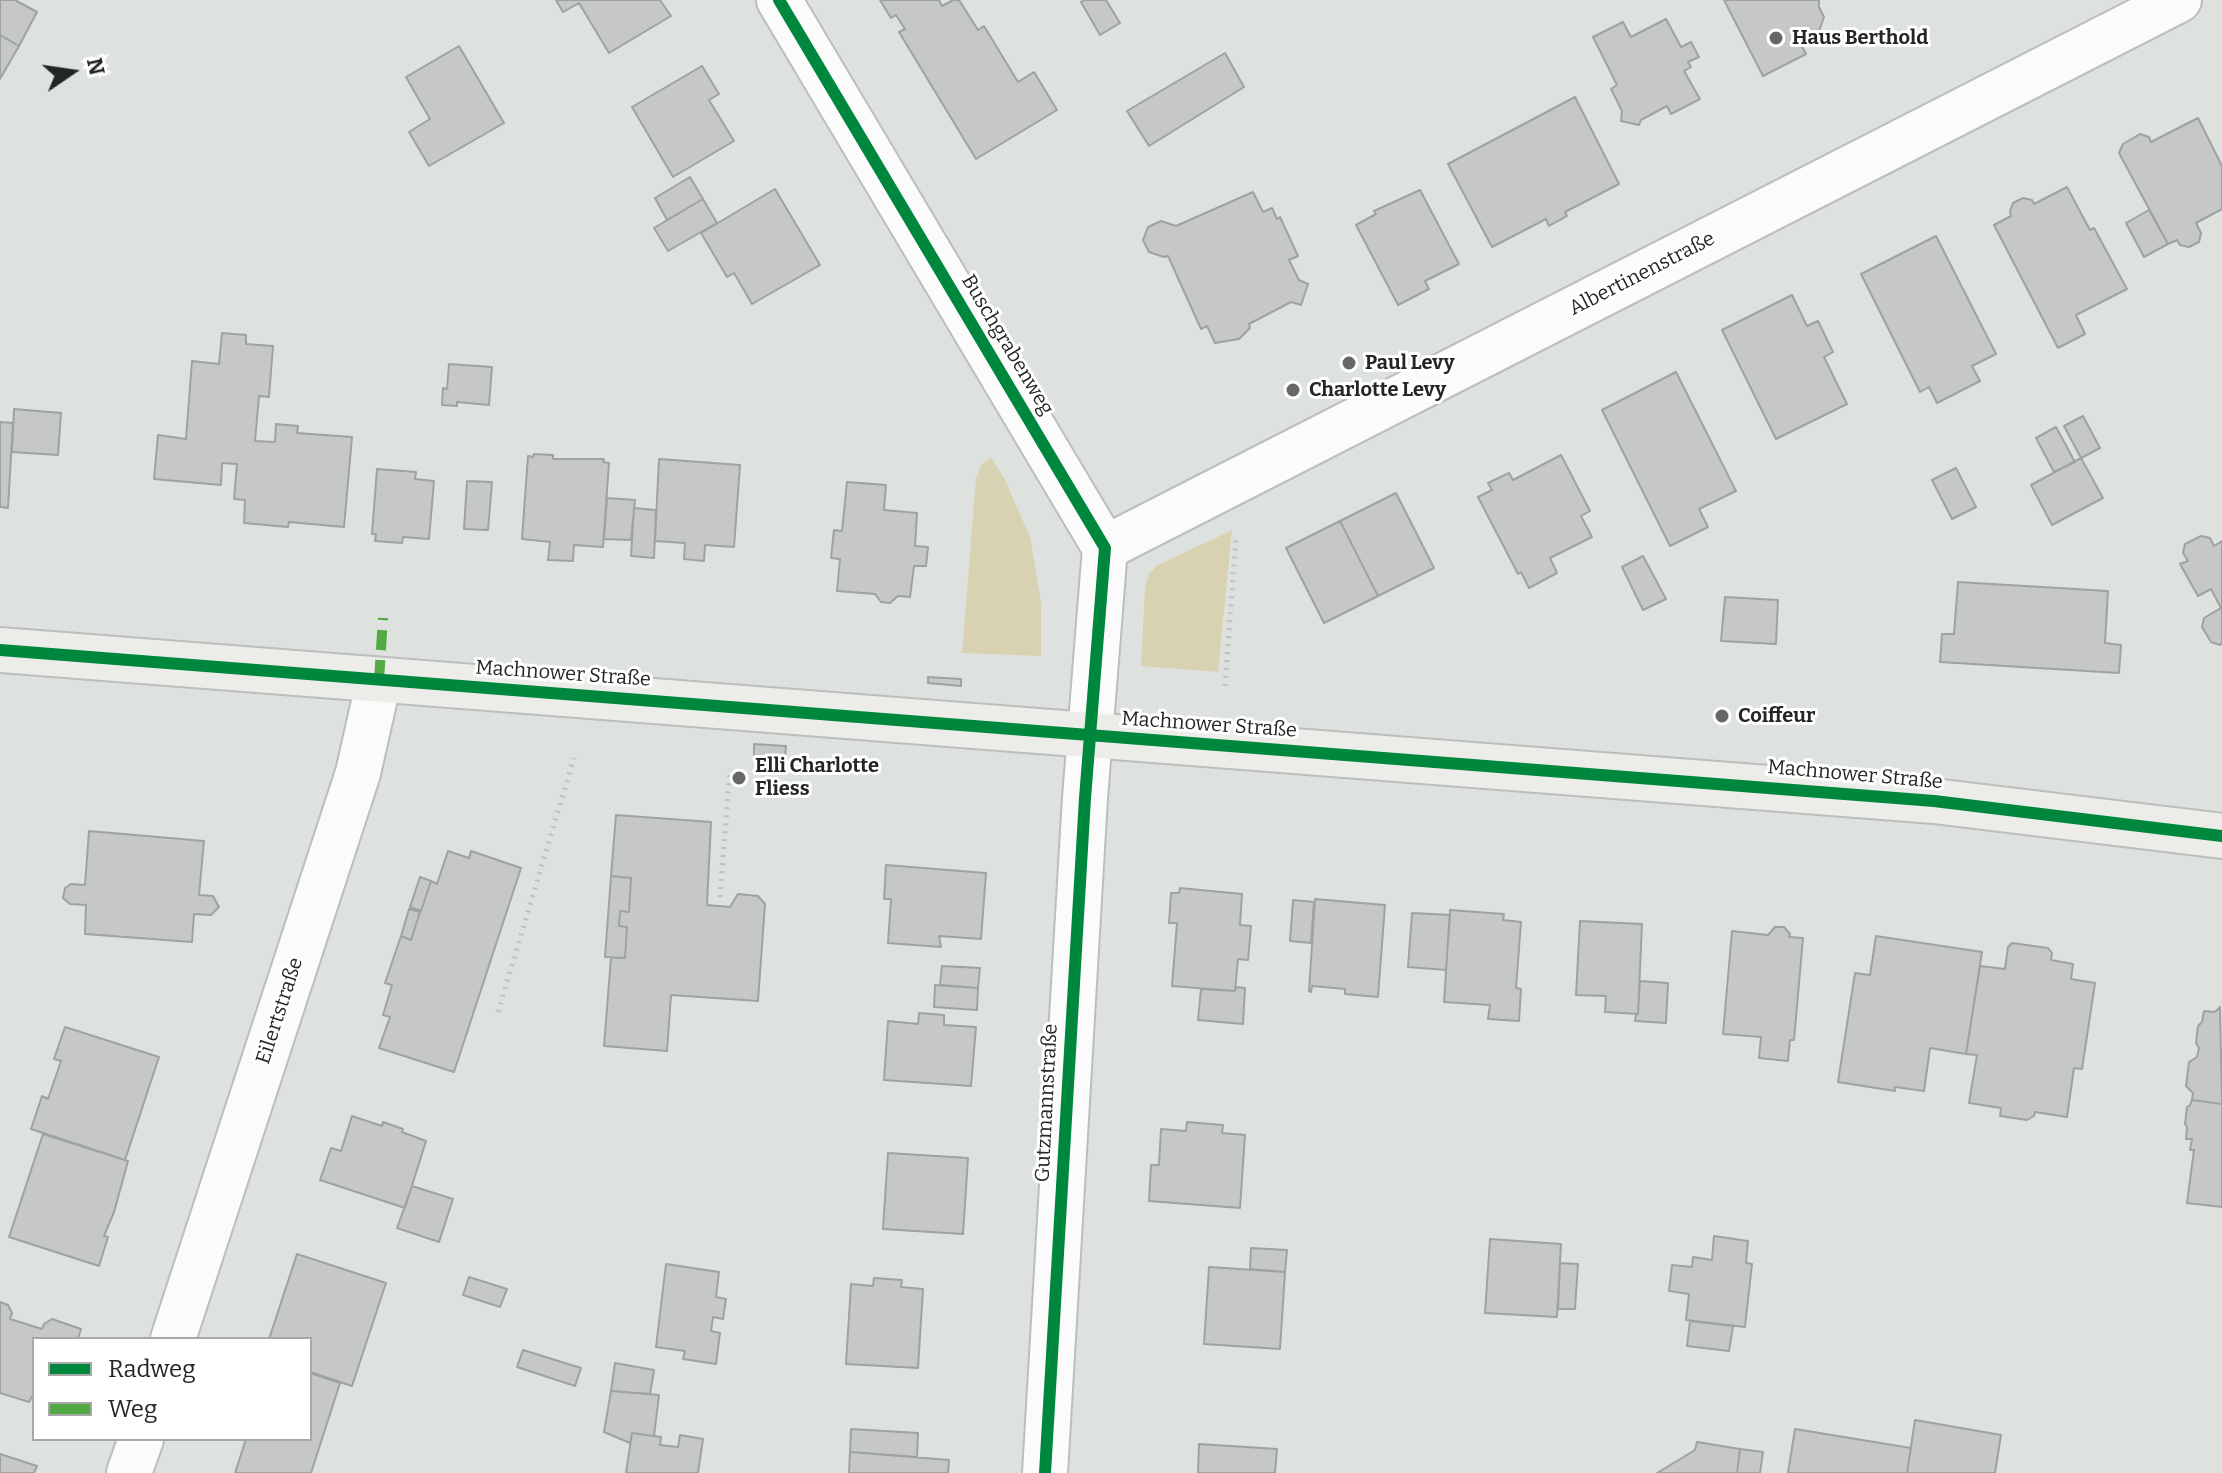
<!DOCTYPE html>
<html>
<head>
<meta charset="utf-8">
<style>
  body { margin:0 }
  #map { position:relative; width:2222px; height:1473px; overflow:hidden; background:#dee2df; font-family:Bitter,serif }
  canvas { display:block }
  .legend { position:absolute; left:32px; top:1337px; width:280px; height:104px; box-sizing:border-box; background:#fff; border:2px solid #a7a8a8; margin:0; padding:10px 14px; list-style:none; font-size:24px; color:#242625 }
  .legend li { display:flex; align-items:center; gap:16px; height:40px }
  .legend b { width:40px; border:2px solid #a7a8a8 }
  .north { position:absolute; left:32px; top:32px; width:80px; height:80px; -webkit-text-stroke:6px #fff; paint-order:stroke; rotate:77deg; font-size:22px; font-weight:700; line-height:32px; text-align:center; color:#242625 }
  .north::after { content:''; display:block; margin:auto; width:28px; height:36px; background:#242625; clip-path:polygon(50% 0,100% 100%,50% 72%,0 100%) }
</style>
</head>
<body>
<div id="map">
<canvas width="2222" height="1473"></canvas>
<ul class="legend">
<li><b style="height:10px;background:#00873e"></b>Radweg</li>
<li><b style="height:10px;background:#53aa44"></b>Weg</li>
</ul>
<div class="north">N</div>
</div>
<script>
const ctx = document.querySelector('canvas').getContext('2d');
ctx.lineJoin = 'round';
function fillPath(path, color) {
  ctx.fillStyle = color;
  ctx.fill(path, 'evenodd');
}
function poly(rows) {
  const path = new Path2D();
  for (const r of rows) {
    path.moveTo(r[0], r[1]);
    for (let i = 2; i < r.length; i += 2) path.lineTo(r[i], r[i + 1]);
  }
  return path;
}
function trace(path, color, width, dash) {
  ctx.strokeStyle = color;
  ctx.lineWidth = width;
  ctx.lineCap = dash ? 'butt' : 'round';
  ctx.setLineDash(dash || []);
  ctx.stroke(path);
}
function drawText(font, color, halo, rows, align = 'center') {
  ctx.font = font + ' Bitter,serif';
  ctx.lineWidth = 6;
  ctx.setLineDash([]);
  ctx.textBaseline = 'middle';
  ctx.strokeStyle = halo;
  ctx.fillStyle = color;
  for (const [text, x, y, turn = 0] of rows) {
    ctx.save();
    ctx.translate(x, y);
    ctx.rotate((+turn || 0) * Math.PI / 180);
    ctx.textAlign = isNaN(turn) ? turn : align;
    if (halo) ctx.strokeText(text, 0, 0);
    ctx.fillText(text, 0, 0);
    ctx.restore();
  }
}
fillPath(poly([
  [991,457,1005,480,1030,537,1041,603,1041,656,962,653,976,478,982,464],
  [1232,530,1218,672,1141,666,1145,587,1149,574,1158,565]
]), '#d9d2b2');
const building = poly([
  [0,0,15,0,37,12,19,46,0,35,0,0],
  [556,0,660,0,671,16,609,53,579,3,563,12,556,0],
  [880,0,939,0,942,6,953,0,959,0,978,30,984,26,1018,82,1034,72,1057,110,976,159,899,32,905,29,896,15,891,18,880,0],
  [1084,0,1106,0,1120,23,1100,35,1081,2,1084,0],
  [1724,0,1819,0,1819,7,1824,17,1818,34,1800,43,1806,54,1763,76,1724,0],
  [1666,19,1681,47,1691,42,1699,57,1688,62,1691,67,1684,71,1700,99,1671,114,1667,106,1641,120,1639,125,1621,121,1622,111,1611,89,1617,85,1593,37,1623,22,1631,37,1666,19],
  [0,35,19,46,0,79,0,35],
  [459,46,504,123,429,166,409,132,430,119,406,77,459,46],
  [1225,53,1244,87,1149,146,1127,111,1225,53],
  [702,66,719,94,709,100,734,141,673,177,632,107,702,66],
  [1575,97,1619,184,1565,212,1567,216,1549,226,1546,219,1492,247,1448,164,1575,97],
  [2198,118,2222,166,2222,209,2196,223,2201,233,2199,242,2189,247,2180,245,2177,240,2168,244,2119,153,2123,144,2140,134,2149,137,2151,142,2198,118],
  [690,177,703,199,667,220,655,198,690,177],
  [2067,187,2090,230,2094,228,2127,289,2076,315,2085,334,2058,348,1994,225,2011,216,2010,211,2013,203,2023,198,2032,200,2034,204,2067,187],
  [775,189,820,265,752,304,734,273,727,277,701,233,775,189],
  [1420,190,1459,264,1425,281,1429,289,1398,305,1356,225,1376,214,1374,211,1420,190],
  [1253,192,1263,212,1272,208,1277,219,1280,217,1298,256,1289,260,1299,280,1308,284,1301,305,1291,302,1249,324,1250,328,1239,339,1215,343,1207,326,1201,329,1168,256,1164,257,1149,252,1143,240,1148,227,1161,221,1176,226,1253,192],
  [703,199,717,223,668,251,654,228,703,199],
  [2149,210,2168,244,2144,257,2126,223,2149,210],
  [1936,236,1996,354,1972,366,1980,381,1937,403,1929,387,1920,392,1861,274,1936,236],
  [1792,295,1807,326,1818,321,1833,352,1824,357,1847,404,1776,439,1722,330,1792,295],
  [222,333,246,335,246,344,273,346,269,397,259,396,255,441,275,442,276,424,298,426,297,433,352,437,344,527,289,522,288,527,244,523,245,500,234,499,237,464,222,463,221,485,154,479,158,435,186,439,192,361,219,364,222,333],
  [449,364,492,367,489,405,457,402,457,406,442,405,443,388,447,389,449,364],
  [1676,372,1736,491,1699,509,1708,527,1670,546,1602,410,1676,372],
  [14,409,61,413,58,455,12,452,14,409],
  [2083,416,2100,448,2081,458,2064,426,2083,416],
  [0,422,13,423,8,508,0,507,0,422],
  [2056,427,2075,462,2054,472,2036,438,2056,427],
  [534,454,553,455,553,459,604,459,603,462,609,463,603,547,574,545,573,561,548,560,550,542,522,539,528,456,533,457,534,454],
  [1561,455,1590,511,1581,516,1592,537,1550,558,1557,573,1529,588,1521,572,1518,574,1478,497,1492,490,1488,483,1509,473,1513,480,1561,455],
  [2081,458,2103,498,2052,525,2031,485,2081,458],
  [659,459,740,465,734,547,705,545,704,561,684,559,685,543,655,541,659,459],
  [1956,468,1976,507,1952,519,1932,480,1956,468],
  [377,469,416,472,415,479,434,481,429,539,403,537,402,543,375,541,376,534,372,534,377,469],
  [467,481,492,482,488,530,464,529,467,481],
  [847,482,886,485,884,510,917,513,915,546,928,547,926,566,914,566,910,597,898,596,890,603,881,602,875,594,837,591,840,559,831,558,834,530,842,531,847,482],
  [1396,493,1434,568,1378,596,1340,521,1396,493],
  [607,498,635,500,631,540,604,539,607,498],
  [634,508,656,510,654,558,631,556,634,508],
  [1340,521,1378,596,1324,623,1286,548,1340,521],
  [2201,536,2210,538,2214,546,2222,541,2222,643,2220,645,2211,642,2202,627,2204,618,2221,608,2211,589,2198,596,2180,564,2188,561,2183,553,2185,544,2201,536],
  [1643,556,1666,599,1643,610,1622,567,1643,556],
  [1958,582,2108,591,2105,643,2121,645,2119,673,1940,662,1942,634,1954,634,1958,582],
  [1725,597,1778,600,1776,644,1721,641,1725,597],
  [928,677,961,679,961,686,928,683,928,677],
  [754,744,786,746,785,758,754,756,754,744],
  [616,815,711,822,707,905,730,907,738,894,758,896,765,904,758,1001,671,995,667,1051,604,1046,611,958,625,958,627,927,619,926,620,911,629,912,631,878,611,876,616,815],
  [89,831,204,841,199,895,213,896,219,907,211,915,194,914,192,942,85,934,86,905,70,904,63,898,65,888,71,884,85,885,89,831],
  [448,851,469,858,471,851,521,868,454,1072,379,1048,390,1017,383,1015,392,985,385,983,401,936,411,940,420,912,409,909,421,911,431,881,437,884,448,851],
  [886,865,986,873,981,939,939,936,941,947,888,943,891,899,884,899,886,865],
  [611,876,631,878,629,912,620,911,619,926,627,927,625,958,605,957,611,876],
  [420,877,431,881,421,911,410,907,420,877],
  [1180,888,1242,894,1240,925,1251,926,1248,960,1238,959,1235,991,1172,986,1177,923,1169,923,1171,893,1179,893,1180,888],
  [1315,899,1385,905,1378,997,1345,994,1345,989,1312,986,1311,992,1309,991,1315,899],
  [1293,900,1314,902,1311,943,1290,941,1293,900],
  [409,909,420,912,411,940,401,936,409,909],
  [1450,910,1504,914,1503,920,1521,922,1516,988,1521,989,1519,1021,1488,1019,1490,1005,1444,1002,1450,910],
  [1412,913,1450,915,1446,970,1408,967,1412,913],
  [1580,921,1642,924,1638,1014,1605,1012,1606,996,1576,995,1580,921],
  [1775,927,1784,927,1790,934,1789,937,1803,938,1794,1040,1790,1040,1788,1061,1759,1058,1761,1037,1723,1034,1732,931,1768,935,1775,927],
  [1876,936,1982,952,1966,1054,1930,1048,1924,1091,1895,1087,1895,1091,1838,1082,1855,973,1870,975,1876,936],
  [2012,943,2048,948,2052,953,2051,960,2073,964,2071,979,2095,983,2082,1069,2074,1068,2067,1117,2035,1112,2034,1116,2027,1120,2000,1116,2001,1108,1969,1103,1977,1055,1966,1054,1980,966,2005,969,2008,947,2012,943],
  [942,966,980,968,978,988,940,985,942,966],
  [1640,981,1668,983,1666,1023,1635,1021,1636,1014,1638,1014,1640,981],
  [935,985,978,988,977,1010,934,1007,935,985],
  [1236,987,1245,988,1243,1024,1198,1020,1201,989,1235,991,1236,987],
  [2220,1007,2222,1104,2192,1100,2193,1093,2186,1086,2189,1062,2197,1057,2199,1048,2196,1043,2198,1026,2202,1022,2204,1011,2215,1012,2220,1007],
  [919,1013,944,1015,944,1025,976,1027,971,1086,884,1080,888,1021,918,1024,919,1013],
  [65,1027,159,1057,125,1160,31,1129,42,1096,48,1099,61,1061,54,1059,65,1027],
  [2192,1100,2222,1104,2222,1207,2187,1203,2194,1150,2190,1150,2192,1139,2186,1139,2187,1127,2185,1124,2187,1107,2190,1105,2192,1100],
  [352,1116,382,1126,383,1122,403,1129,402,1132,426,1141,405,1208,320,1180,331,1148,341,1151,352,1116],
  [1187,1122,1223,1125,1222,1133,1245,1135,1240,1208,1149,1201,1151,1165,1159,1165,1161,1129,1186,1131,1187,1122],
  [43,1134,128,1161,114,1212,104,1236,108,1237,99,1266,9,1237,43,1134],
  [888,1153,968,1158,963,1234,883,1229,888,1153],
  [412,1186,453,1199,439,1242,397,1228,412,1186],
  [1714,1236,1748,1241,1746,1263,1752,1264,1745,1327,1686,1320,1689,1294,1669,1291,1672,1265,1692,1267,1693,1257,1712,1260,1714,1236],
  [1490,1239,1561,1244,1557,1317,1485,1313,1490,1239],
  [1251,1248,1287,1250,1285,1272,1250,1269,1251,1248],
  [297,1254,386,1283,352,1386,310,1372,310,1339,269,1339,297,1254],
  [1560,1263,1578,1264,1575,1309,1558,1309,1560,1263],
  [666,1264,719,1272,716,1297,726,1299,723,1319,713,1317,711,1331,720,1333,716,1364,683,1359,685,1351,656,1347,666,1264],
  [1209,1267,1285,1272,1280,1349,1204,1344,1209,1267],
  [469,1277,507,1289,500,1307,463,1295,469,1277],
  [874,1278,902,1280,901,1287,923,1289,918,1368,846,1364,851,1284,873,1286,874,1278],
  [0,1302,8,1305,12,1313,10,1319,42,1329,44,1324,52,1319,81,1329,78,1339,34,1339,34,1393,29,1402,0,1393,0,1302],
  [1690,1321,1733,1326,1729,1351,1687,1346,1690,1321],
  [523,1350,581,1368,575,1386,517,1367,523,1350],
  [615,1363,654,1370,650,1394,611,1391,615,1363],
  [310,1373,340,1383,311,1473,235,1473,246,1439,310,1439,310,1373],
  [611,1391,659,1395,654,1436,632,1433,630,1443,604,1432,611,1391],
  [1915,1420,2001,1435,1995,1473,1907,1473,1915,1420],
  [851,1429,918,1433,917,1457,850,1452,851,1429],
  [1795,1429,1911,1448,1907,1473,1788,1473,1795,1429],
  [632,1433,661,1437,660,1445,678,1447,680,1435,703,1439,698,1473,626,1473,632,1433],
  [1697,1442,1740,1449,1737,1473,1657,1473,1695,1450,1697,1442],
  [1199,1444,1277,1449,1275,1473,1198,1473,1199,1444],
  [1740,1449,1763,1452,1760,1473,1737,1473,1740,1449],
  [850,1452,949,1460,948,1473,849,1473,850,1452],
  [0,1454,37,1466,34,1473,0,1473,0,1454]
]);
fillPath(building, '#c5c8c6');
trace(building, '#9ea2a0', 2);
const street = poly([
  [779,0,1105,548,1085,798,1045,1473],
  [1105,548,2179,0],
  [173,1339,358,773,379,680],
  [129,1473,141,1439]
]);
const secondary = poly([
  [0,650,1934,801,2222,836]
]);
trace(street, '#bcbebd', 48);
trace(secondary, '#bcbebd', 48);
trace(poly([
  [1225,686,1236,536],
  [720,897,730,769],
  [498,1012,574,758]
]), '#bfc0bf', 5, [2, 6]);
trace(street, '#fafbfa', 44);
trace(secondary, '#ecede9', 44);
trace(poly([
  [379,680,383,618]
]), '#53aa44', 10, [20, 10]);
trace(poly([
  [779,0,1105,548,1085,798,1045,1473],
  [0,650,1934,801,2222,836]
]), '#00873e', 12);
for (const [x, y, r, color] of [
  [1776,38,8,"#656866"],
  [1349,363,8,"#656866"],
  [1293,390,8,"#656866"],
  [1722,716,8,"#656866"],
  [739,778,8,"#656866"]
]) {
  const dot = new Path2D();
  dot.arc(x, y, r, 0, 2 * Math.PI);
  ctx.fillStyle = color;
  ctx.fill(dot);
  trace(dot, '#fff', 3);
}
drawText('bold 20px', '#242625', '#fff', [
  ["Haus Berthold",1792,38],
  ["Paul Levy",1365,363],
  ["Charlotte Levy",1309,390],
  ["Coiffeur",1738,716],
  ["Elli Charlotte",755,766],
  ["Fliess",755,789]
], 'left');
drawText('20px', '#242625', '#fff', [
  ["Albertinenstraße",1642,274,-27],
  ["Buschgrabenweg",1007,345,59],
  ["Machnower Straße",563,674,4],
  ["Machnower Straße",1209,725,4],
  ["Machnower Straße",1855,775,5],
  ["Eilertstraße",280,1011,-72],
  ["Gutzmannstraße",1047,1103,-87]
]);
</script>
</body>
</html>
